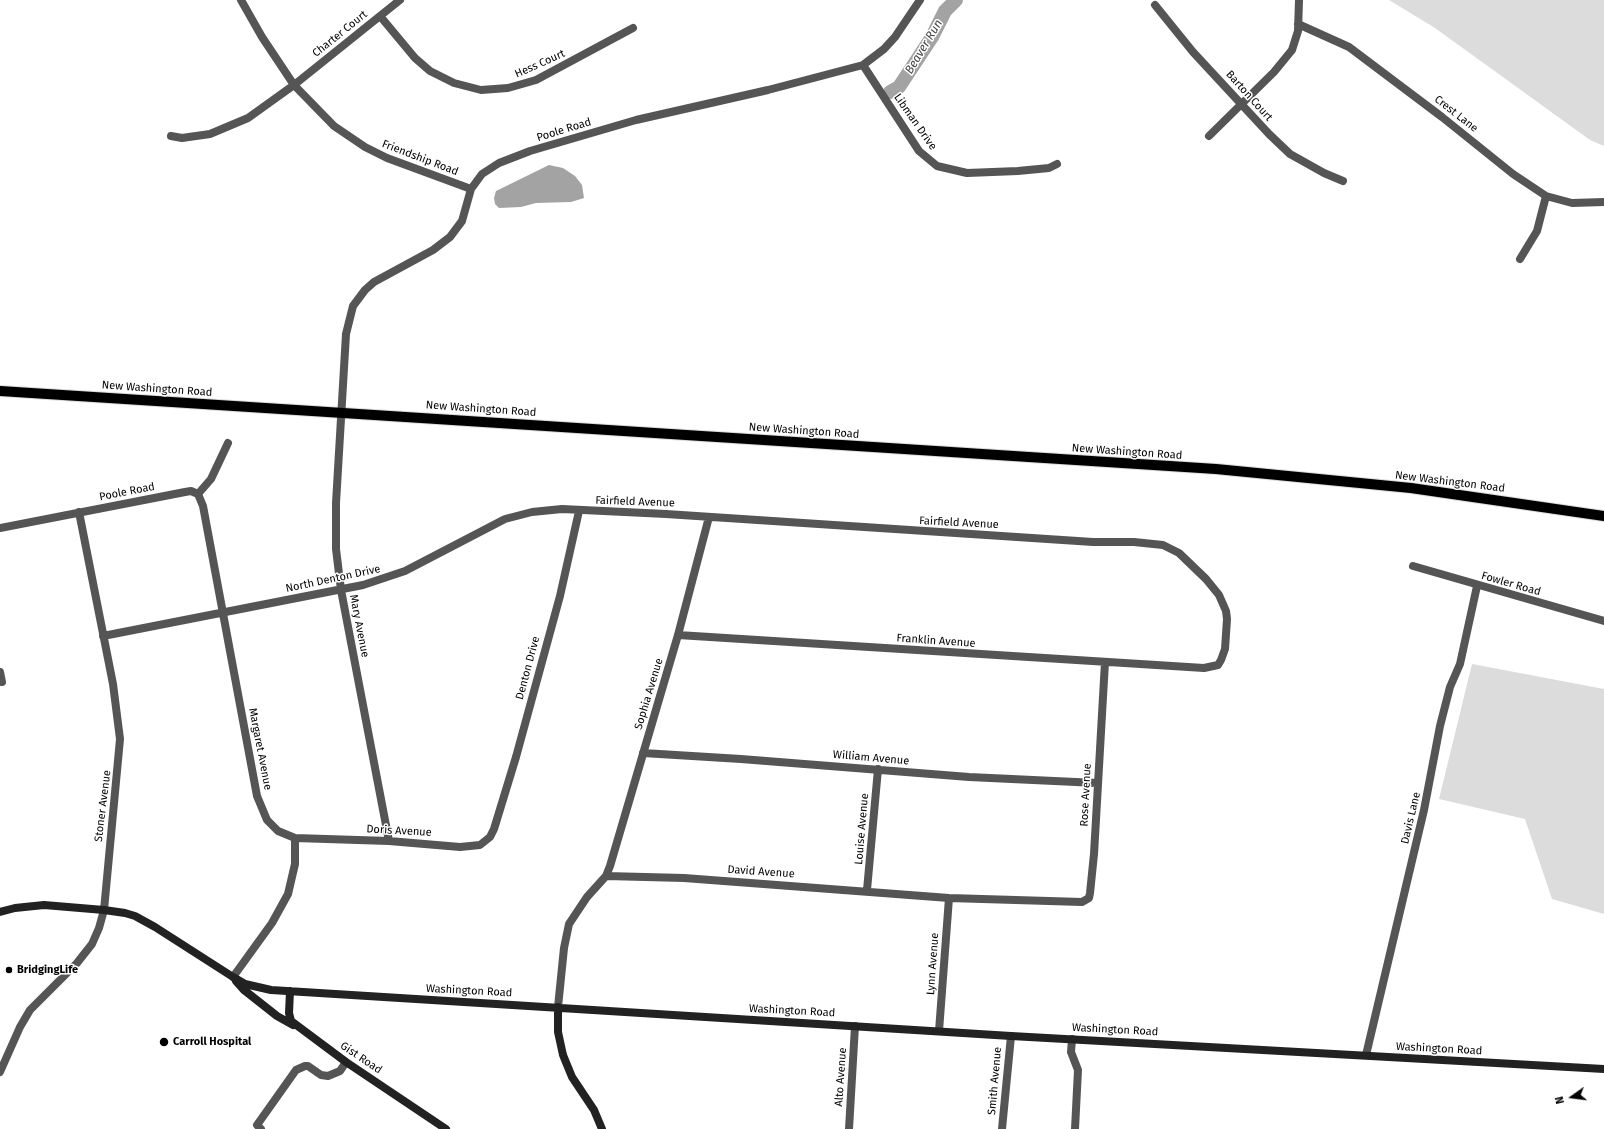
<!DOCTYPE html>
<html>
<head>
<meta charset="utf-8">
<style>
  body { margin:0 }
  #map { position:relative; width:1604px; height:1129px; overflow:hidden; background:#fff; font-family:"Fira Sans",sans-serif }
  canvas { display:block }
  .north { position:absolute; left:1552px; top:1077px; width:40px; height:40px; -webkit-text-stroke:3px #fff; paint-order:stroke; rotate:256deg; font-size:11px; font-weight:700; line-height:16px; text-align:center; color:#000 }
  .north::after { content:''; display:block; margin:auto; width:14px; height:18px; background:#000; clip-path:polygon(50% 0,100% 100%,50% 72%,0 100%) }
</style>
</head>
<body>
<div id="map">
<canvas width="1604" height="1129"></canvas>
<div class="north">N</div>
</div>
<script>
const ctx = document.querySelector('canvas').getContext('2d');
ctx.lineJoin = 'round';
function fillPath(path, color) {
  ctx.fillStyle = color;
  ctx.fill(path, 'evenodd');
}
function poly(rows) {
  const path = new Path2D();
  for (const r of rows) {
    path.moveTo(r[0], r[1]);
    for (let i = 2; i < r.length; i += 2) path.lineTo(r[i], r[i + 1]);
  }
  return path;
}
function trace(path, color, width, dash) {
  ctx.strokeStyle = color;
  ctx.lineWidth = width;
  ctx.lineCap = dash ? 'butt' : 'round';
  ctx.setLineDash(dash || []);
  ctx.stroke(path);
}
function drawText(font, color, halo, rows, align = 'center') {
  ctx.font = font + ' "Fira Sans",sans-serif';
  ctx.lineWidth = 3;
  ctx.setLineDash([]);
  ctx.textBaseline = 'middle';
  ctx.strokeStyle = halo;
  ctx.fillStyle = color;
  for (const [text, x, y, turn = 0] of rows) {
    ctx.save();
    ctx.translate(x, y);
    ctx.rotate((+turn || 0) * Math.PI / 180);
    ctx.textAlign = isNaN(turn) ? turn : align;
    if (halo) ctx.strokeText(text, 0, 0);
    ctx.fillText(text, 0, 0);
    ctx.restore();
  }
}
fillPath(poly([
  [1389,0,1604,0,1604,146,1590,140,1435,28],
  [1472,664,1604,689,1604,914,1552,899,1525,819,1439,799]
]), '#dcdcdc');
fillPath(poly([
  [549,165,563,168,575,176,582,185,584,198,571,202,536,203,521,207,499,208,495,204,494,198,496,191]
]), '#a3a3a3');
trace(poly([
  [890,92,899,87,932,37,945,11,956,0]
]), '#a3a3a3', 14);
const primary = poly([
  [0,391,1216,469,1411,488,1604,516]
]);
trace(primary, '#dbdbdb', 12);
trace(poly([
  [241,0,262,37,294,85,334,126,365,147,387,158,471,189],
  [1155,5,1193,52,1269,134,1290,154,1324,173,1343,181],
  [380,16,415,58,430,71,454,83,481,90,508,88,536,80,633,28],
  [1298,24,1349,47,1442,117,1513,174,1546,196,1572,203,1604,202],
  [863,65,919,151,937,166,967,173,1018,171,1049,168,1057,164],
  [171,136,182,138,210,134,248,118,294,85,400,0],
  [1209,136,1274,72,1292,50,1298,31,1299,0],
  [1520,259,1537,231,1546,196],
  [198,494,203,506,257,796,267,820,278,831,295,838,389,841,460,847,480,845,490,837,494,829,516,757,560,596,579,511],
  [198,494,211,479,228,443],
  [0,528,185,492,191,491,198,494],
  [1413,566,1604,621],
  [103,636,363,585,405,571,505,519,532,512,562,509,666,514,1093,542,1134,542,1163,545,1179,553,1206,579,1219,595,1226,611,1227,619,1225,649,1221,660,1218,665,1204,668,678,635],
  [0,672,2,682],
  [643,753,741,759,969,777,1097,783],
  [389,841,341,590,336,549,336,503,346,334,353,306,365,290,374,282,433,250,450,237,462,221,471,189,482,174,499,163,530,151,636,120,768,90,863,65,884,49,895,37,920,0],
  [606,876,684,878,949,898,1082,902,1089,898,1090,893,1094,854,1105,662],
  [867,890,878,769],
  [233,977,272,923,288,894,295,864,295,838],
  [558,1007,564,948,569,924,587,897,606,876,610,866,678,635,709,517],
  [939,1031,949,898],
  [1072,1039,1071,1052,1078,1070,1075,1129],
  [1366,1055,1424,810,1440,726,1450,687,1460,664,1477,586],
  [0,1072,20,1027,30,1010,77,963,92,944,99,928,104,910,120,739,113,684,79,512],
  [261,1129,257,1125,296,1070,305,1066,308,1066,321,1075,328,1076,340,1071,346,1062],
  [849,1129,855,1026],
  [1002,1129,1011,1036]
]), '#555', 8);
trace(poly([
  [0,912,15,908,44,905,104,910,125,913,135,916,155,927,233,977,245,984,271,990,1011,1036,1604,1069],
  [236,981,244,990,277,1016,293,1025],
  [290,991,289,1013,291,1021,346,1062,446,1129],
  [558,1007,558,1032,563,1055,572,1077,594,1110,602,1129]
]), '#222', 8);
trace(primary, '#000', 10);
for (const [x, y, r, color] of [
  [9,970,4,"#000"],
  [164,1042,5,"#000"]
]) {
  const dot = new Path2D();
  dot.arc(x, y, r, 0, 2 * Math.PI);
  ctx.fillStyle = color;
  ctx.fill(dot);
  trace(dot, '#fff', 1.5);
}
drawText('11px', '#000', '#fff', [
  ["Charter Court",340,34,-39],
  ["Hess Court",540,64,-24],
  ["Barton Court",1249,96,48],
  ["Crest Lane",1456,114,38],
  ["Libman Drive",915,122,55],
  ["Poole Road",564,130,-17],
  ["Friendship Road",420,158,21],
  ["New Washington Road",157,389,4],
  ["New Washington Road",481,409,4],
  ["New Washington Road",804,431,4],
  ["New Washington Road",1127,452,4],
  ["New Washington Road",1450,482,7],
  ["Poole Road",127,492,-11],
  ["Fairfield Avenue",635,502,2],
  ["Fairfield Avenue",959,523,3],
  ["North Denton Drive",333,579,-12],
  ["Fowler Road",1511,584,16],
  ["Mary Avenue",359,626,79],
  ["Franklin Avenue",936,641,4],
  ["Denton Drive",528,668,-75],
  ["Sophia Avenue",649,694,-73],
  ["Margaret Avenue",260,749,79],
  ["William Avenue",871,758,5],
  ["Rose Avenue",1086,795,-87],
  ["Stoner Avenue",103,806,-83],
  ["Davis Lane",1411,818,-77],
  ["Louise Avenue",862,829,-85],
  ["Doris Avenue",399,831,3],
  ["David Avenue",761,872,4],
  ["Lynn Avenue",933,964,-86],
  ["Washington Road",469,991,3],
  ["Washington Road",792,1011,3],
  ["Washington Road",1115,1030,3],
  ["Washington Road",1439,1049,3],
  ["Gist Road",361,1058,34],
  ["Alto Avenue",841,1077,-86],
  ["Smith Avenue",995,1081,-85]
]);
drawText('bold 11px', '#000', '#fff', [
  ["BridgingLife",17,970],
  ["Carroll Hospital",173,1042]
], 'left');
drawText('italic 12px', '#444', '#fff', [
  ["Beaver Run",924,47,-59]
]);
</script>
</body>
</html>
